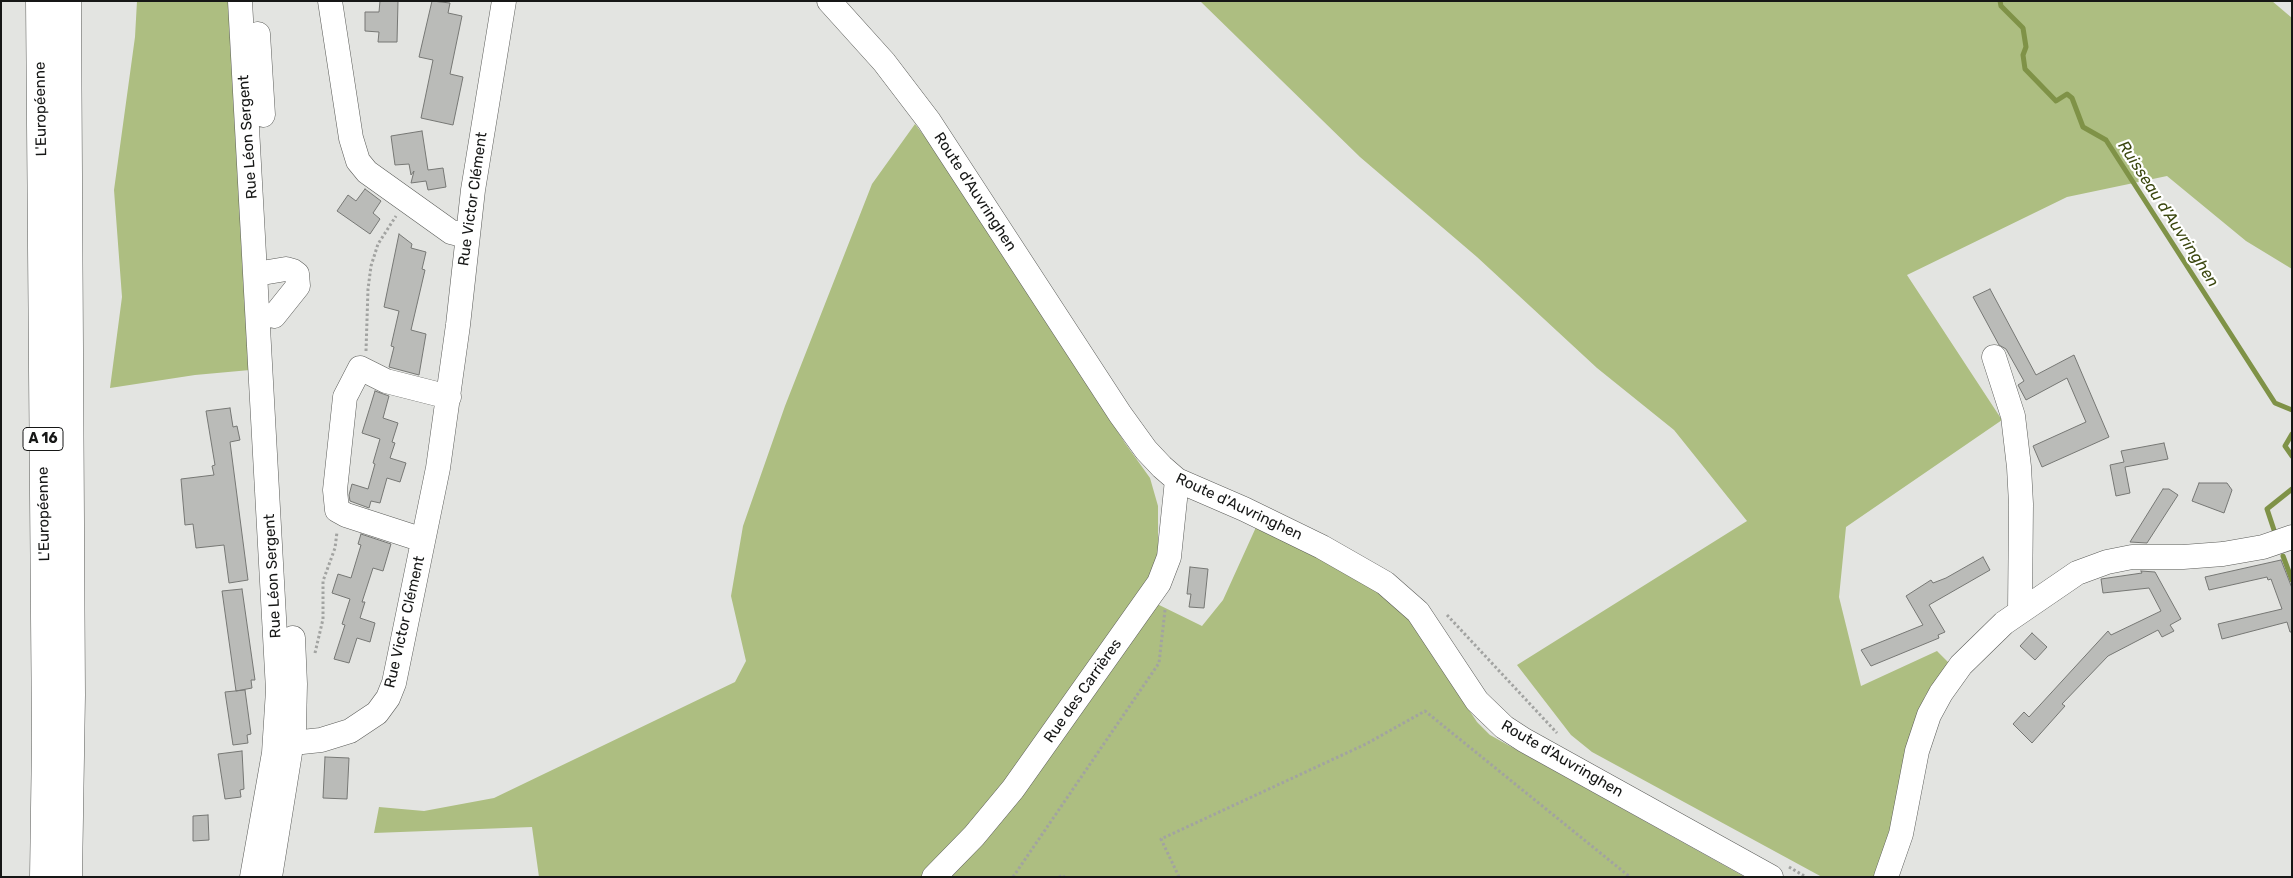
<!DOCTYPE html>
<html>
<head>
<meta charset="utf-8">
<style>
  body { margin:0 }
  #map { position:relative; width:2293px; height:878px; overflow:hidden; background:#e3e4e1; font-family:Rubik,sans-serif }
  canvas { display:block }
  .frame { position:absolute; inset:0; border:2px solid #161716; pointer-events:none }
</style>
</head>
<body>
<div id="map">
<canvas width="2293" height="878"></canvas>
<div class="frame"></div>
</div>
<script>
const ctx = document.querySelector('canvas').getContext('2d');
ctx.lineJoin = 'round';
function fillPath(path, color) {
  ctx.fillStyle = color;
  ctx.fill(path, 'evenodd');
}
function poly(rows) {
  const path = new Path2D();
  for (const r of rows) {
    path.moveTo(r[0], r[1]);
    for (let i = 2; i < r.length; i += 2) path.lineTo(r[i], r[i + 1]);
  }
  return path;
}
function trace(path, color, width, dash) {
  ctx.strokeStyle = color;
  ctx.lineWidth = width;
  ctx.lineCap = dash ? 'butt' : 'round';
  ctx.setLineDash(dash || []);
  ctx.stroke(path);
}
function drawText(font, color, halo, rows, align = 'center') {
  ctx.font = font + ' Rubik,sans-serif';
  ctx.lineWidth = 4.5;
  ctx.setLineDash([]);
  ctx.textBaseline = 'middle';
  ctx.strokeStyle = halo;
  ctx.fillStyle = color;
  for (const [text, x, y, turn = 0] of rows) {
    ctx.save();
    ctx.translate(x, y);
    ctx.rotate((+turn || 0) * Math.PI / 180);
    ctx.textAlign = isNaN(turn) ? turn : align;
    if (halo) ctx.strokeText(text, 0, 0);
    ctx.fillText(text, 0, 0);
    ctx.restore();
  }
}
fillPath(poly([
  [137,1,231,1,250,370,195,375,110,388,122,297,114,190,135,37],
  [1200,1,2272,1,2292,18,2292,269,2246,241,2167,176,2067,197,1907,275,2002,420,1846,527,1839,597,1861,686,1937,651,1950,664,1925,696,1893,828,1877,872,1874,877,1822,877,1592,752,1571,735,1517,665,1747,521,1674,430,1597,368,1477,257,1360,157],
  [915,124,960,183,1125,443,1150,478,1158,506,1158,570,1153,602,1202,626,1223,600,1257,525,1376,588,1408,618,1477,722,1490,735,1745,877,539,877,532,827,374,833,379,807,424,811,494,798,735,682,746,661,731,596,743,526,785,406,872,184]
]), '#adbe81');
trace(poly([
  [2000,1,2001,6,2023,28,2026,47,2023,55,2025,69,2056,101,2067,94,2072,98,2083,127,2106,140,2275,403,2292,410],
  [2292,434,2285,446,2292,456],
  [2276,536,2267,509,2292,489],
  [2283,556,2292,580]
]), '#7f9247', 5);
const building = poly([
  [380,1,398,1,397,42,378,42,379,32,365,31,365,12,379,12,380,1],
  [432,1,450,3,448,13,462,16,450,74,463,77,453,125,421,118,433,60,419,57,432,1],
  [422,131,428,170,443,168,446,187,428,190,426,181,411,183,414,171,411,175,409,164,395,165,391,136,422,131],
  [365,189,381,201,373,213,380,219,370,234,337,211,348,195,356,201,365,189],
  [399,234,412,244,411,248,426,252,422,269,425,270,411,330,426,334,419,375,389,367,394,347,391,346,399,311,384,307,399,234],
  [1990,289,2036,375,2074,355,2109,437,2042,467,2033,446,2086,422,2067,378,2026,400,2018,385,2024,381,2006,349,1999,345,1973,297,1990,289],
  [375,391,389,396,383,418,398,423,392,442,395,443,390,458,406,463,400,482,387,478,380,503,371,501,369,508,350,501,349,495,352,484,368,489,375,464,373,463,380,439,362,433,375,391],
  [230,408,233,427,237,426,240,440,230,442,248,580,229,583,224,545,196,548,193,524,185,525,181,479,214,475,212,466,215,465,206,411,230,408],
  [2164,443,2168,459,2125,467,2130,493,2116,496,2110,465,2124,462,2121,451,2164,443],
  [2199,483,2227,483,2232,490,2224,513,2192,501,2199,483],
  [2163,489,2169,489,2178,495,2147,543,2130,542,2163,489],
  [361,534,391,544,383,571,373,568,362,602,365,602,360,618,375,623,370,642,357,638,349,663,334,659,345,625,342,624,350,599,332,593,338,574,351,578,361,545,358,544,361,534],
  [1983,557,1990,570,1929,605,1945,632,1938,635,1939,638,1871,666,1861,650,1923,625,1906,596,1931,580,1933,583,1946,578,1983,557],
  [2281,560,2292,588,2292,632,2290,632,2287,622,2222,639,2218,624,2282,609,2271,579,2268,580,2267,577,2209,590,2205,577,2281,560],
  [1190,567,1208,569,1204,608,1189,607,1191,594,1187,594,1190,567],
  [2141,571,2155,572,2181,619,2170,625,2174,631,2162,637,2158,630,2108,656,2062,704,2065,706,2032,743,2013,724,2024,712,2029,717,2108,631,2111,635,2161,611,2149,588,2103,593,2101,579,2142,573,2141,571],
  [242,589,255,680,251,680,252,688,236,691,222,591,242,589],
  [2032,633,2047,647,2035,660,2020,646,2032,633],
  [245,690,251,734,247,735,248,743,233,745,225,692,245,690],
  [242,751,244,789,240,790,241,797,225,799,218,754,242,751],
  [325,757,349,758,347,799,323,798,325,757],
  [208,815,209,840,193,841,193,816,208,815]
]);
fillPath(building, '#babbb8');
trace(building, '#767774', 1);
const minor = poly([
  [240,1,278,690,274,753,252,877],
  [330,1,351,138,358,161,367,172,451,232,467,236],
  [829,1,884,62,929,121,1120,414,1146,450,1162,467,1177,480,1244,509,1322,547,1385,583,1418,612,1477,701,1504,727,1524,740,1771,877],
  [258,34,263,115],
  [256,274,286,269,293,271,297,274,298,286,274,316],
  [1994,357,2013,416,2019,467,2021,504,2020,611],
  [423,540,346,515,337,510,335,490,345,397,360,368,386,381,449,397],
  [277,741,302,742,321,740,350,731,377,713,388,698,394,683,438,468,458,325,473,190,504,1],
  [270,877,294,728,295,684,293,638],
  [934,877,974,836,1013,789,1159,583,1169,557,1177,480],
  [1886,877,1901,834,1917,751,1929,715,1941,693,1961,665,2004,623,2077,573,2107,562,2132,557,2183,557,2223,554,2263,547,2292,537]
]);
const highway = poly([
  [40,1,46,740,44,877],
  [67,1,71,695,68,877]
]);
trace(minor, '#5b5c59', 25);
trace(highway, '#5b5c59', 29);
trace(poly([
  [366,351,368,289,371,266,378,244,396,216],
  [1447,615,1557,733],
  [315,653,323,619,323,581,335,548,337,532],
  [1789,867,1806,877],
  [1013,877,1159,663,1165,610],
  [1059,877,1063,875,1064,877],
  [1179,877,1161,839,1366,744,1425,711,1630,877]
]), '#a2a3a1', 3, [2.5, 2.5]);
trace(minor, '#fff', 24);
trace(highway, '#fff', 28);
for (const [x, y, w] of [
  [43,439,40]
]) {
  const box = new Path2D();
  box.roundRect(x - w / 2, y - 11.5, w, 23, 4);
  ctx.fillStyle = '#fff';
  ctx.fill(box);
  trace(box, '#161716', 1);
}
drawText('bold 14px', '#161716', null, [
  ["A 16",43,439]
]);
drawText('15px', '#161716', '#fff', [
  ["L'Européenne",41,109,-91],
  ["Rue Léon Sergent",248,137,-94],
  ["Route d'Auvringhen",975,192,57],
  ["Rue Victor Clément",473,199,-82],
  ["Route d'Auvringhen",1239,507,25],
  ["L'Européenne",44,514,-91],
  ["Rue Léon Sergent",273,576,-93],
  ["Rue Victor Clément",405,622,-77],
  ["Rue des Carrières",1083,691,-55],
  ["Route d'Auvringhen",1562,759,30]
]);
drawText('italic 16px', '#3b470f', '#fff', [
  ["Ruisseau d'Auvringhen",2168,214,57]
]);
</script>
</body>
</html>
